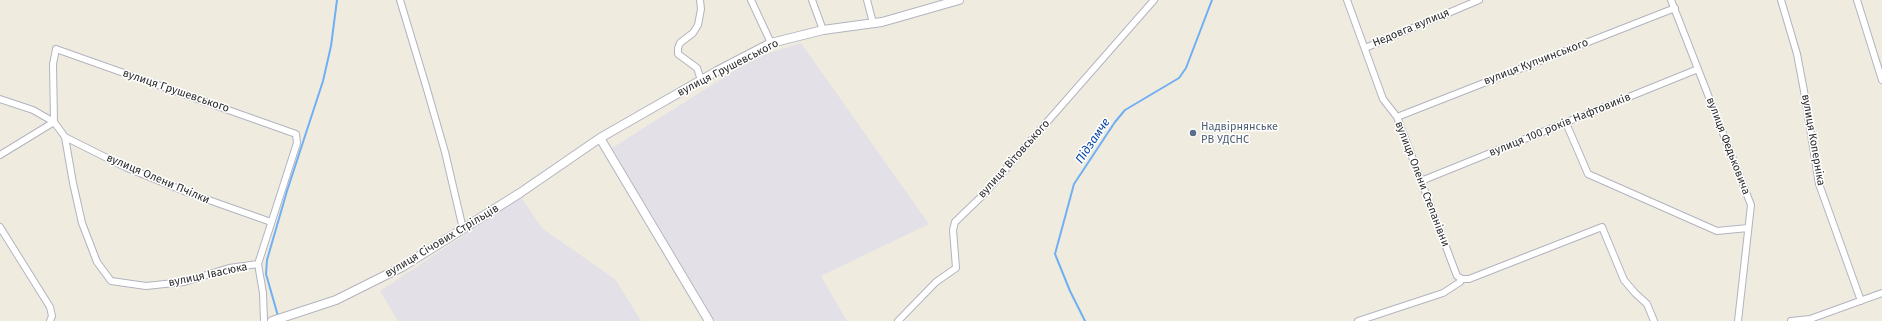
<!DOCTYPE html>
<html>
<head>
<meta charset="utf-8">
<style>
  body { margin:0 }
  canvas { display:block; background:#efecdf }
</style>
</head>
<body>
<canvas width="1882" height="321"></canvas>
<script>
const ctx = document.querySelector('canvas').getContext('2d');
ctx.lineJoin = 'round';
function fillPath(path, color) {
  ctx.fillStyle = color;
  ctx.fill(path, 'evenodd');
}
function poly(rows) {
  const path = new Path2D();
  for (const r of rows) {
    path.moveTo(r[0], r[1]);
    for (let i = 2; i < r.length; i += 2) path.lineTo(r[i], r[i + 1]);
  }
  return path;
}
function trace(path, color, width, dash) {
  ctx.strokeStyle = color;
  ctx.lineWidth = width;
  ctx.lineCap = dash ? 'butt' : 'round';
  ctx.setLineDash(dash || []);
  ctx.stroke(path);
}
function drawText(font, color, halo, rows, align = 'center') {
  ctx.font = font + ' "Fira Sans",sans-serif';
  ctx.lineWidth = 3;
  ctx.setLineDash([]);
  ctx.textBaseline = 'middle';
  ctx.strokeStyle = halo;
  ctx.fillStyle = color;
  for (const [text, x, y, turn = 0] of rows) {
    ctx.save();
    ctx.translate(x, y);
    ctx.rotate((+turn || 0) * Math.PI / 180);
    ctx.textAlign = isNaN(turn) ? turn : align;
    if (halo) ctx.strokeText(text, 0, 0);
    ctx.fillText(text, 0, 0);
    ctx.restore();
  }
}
fillPath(poly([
  [801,43,929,224,821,276,847,321,715,321,612,148,756,57],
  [521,197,542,228,616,280,641,321,398,321,380,291]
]), '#e4e0e7');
trace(poly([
  [278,316,266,274,267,260,287,191,323,81,331,46,337,0],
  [1085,321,1070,291,1055,254,1074,184,1115,122,1125,110,1179,78,1186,68,1212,0]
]), '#70aff3', 2);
const minor = poly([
  [400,0,426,86,445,152,463,229],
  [700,0,701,9,698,25,693,33,680,43,678,48,678,54,697,68,701,80],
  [751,0,771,43],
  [812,0,823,30],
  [867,0,873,23],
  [1347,0,1383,99,1397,117,1457,276,1462,279,1469,279,1602,227,1624,280,1635,293,1647,304,1654,321],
  [1671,0,1751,205,1738,321],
  [1781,0,1797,54,1804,91,1819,184,1861,301],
  [1857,0,1882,80],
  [1365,48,1479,0],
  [0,99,33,110,54,122,65,137,125,167,189,193,271,222],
  [1397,117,1675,8],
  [54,122,53,64,56,49,296,134,297,143,258,264,263,293,264,321],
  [1566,123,1588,174,1717,231,1748,228],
  [65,137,73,183,82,223,97,262,111,281,146,286,184,282,229,268,258,264],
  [0,155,54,122],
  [1421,181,1698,69],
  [0,227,50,307,52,316,50,321],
  [898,321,936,282,956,268,953,230,955,222,983,195,1154,0],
  [1358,321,1443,293,1460,282],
  [1791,321,1810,319,1882,293]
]);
const tertiary = poly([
  [600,138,709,321],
  [272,321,336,300,402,267,520,193,600,138,717,71,771,43,823,30,882,22,959,0]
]);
trace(minor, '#b3b3c1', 8);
trace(tertiary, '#b3b3c1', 10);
trace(minor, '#fff', 6);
trace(tertiary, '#fff', 8);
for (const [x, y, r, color] of [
  [1193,133,4,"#5c6f8a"]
]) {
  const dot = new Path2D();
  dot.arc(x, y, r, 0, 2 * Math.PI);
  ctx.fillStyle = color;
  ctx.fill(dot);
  trace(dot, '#fff', 1.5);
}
drawText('11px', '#2d2d2d', '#fff', [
  ["Недовга вулиця",1411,28,-23],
  ["вулиця Купчинського",1536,62,-21],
  ["вулиця Грушевського",728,68,-27],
  ["вулиця Грушевського",176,91,19],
  ["вулиця 100 років Нафтовиків",1560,125,-22],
  ["вулиця Коперніка",1813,140,80],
  ["вулиця Федьковича",1728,146,69],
  ["вулиця Вітовського",1014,159,-48],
  ["вулиця Олени Пчілки",158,179,23],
  ["вулиця Олени Степанівни",1422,184,69],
  ["вулиця Січових Стрільців",442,241,-31],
  ["вулиця Івасюка",208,275,-12]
]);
drawText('11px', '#4e5e75', '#fff', [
  ["Надвірнянське",1201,127],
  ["РВ УДСНС",1201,140]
], 'left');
drawText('italic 12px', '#0948a5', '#fff', [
  ["Підзамче",1093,141,-56]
]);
</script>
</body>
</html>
